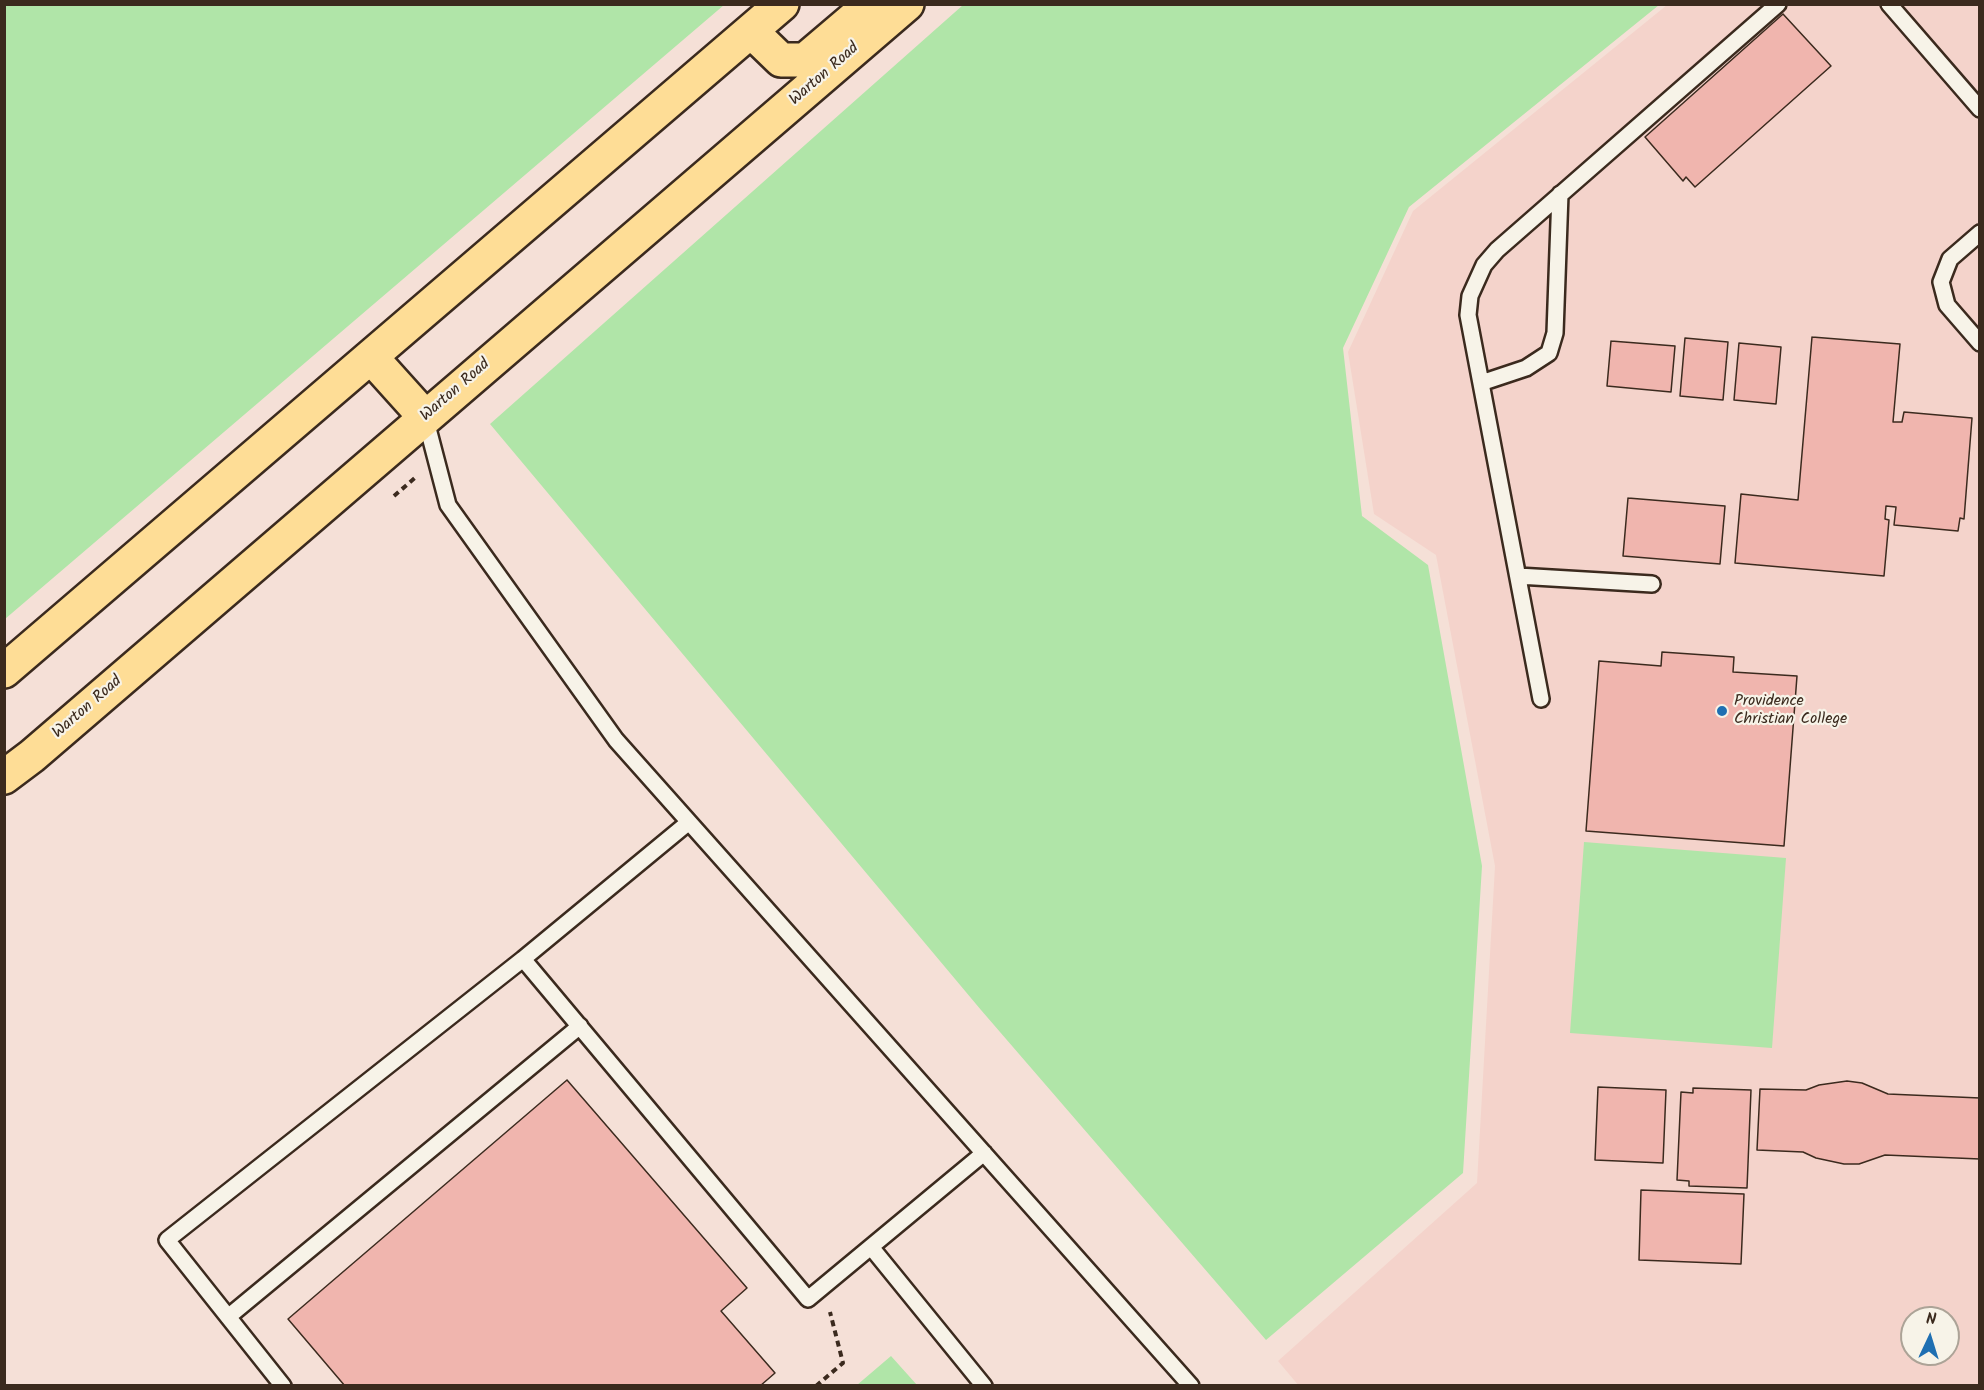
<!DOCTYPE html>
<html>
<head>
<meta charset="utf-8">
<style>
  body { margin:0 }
  #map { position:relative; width:1984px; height:1390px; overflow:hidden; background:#f5e0d7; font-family:Kalam,sans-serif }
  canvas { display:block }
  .frame { position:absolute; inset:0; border:6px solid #3b2a1e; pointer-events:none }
  .north { position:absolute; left:1900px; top:1306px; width:60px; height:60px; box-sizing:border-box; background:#f7f3e8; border:2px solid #aca397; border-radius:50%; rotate:4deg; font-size:16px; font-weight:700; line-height:24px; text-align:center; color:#3b2a1e }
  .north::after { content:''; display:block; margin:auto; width:21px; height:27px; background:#1f6fb2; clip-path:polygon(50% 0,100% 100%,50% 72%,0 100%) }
</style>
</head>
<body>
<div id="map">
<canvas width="1984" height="1390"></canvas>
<div class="frame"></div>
<div class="north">N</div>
</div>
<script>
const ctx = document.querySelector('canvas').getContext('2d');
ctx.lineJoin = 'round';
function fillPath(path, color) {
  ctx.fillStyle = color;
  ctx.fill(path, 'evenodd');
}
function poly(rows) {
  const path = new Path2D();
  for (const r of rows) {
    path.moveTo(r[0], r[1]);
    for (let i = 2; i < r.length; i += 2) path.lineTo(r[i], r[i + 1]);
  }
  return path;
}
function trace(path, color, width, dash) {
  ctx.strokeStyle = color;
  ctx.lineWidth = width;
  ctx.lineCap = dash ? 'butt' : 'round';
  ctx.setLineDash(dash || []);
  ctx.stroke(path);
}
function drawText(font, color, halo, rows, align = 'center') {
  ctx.font = font + ' Kalam,sans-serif';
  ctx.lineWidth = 4.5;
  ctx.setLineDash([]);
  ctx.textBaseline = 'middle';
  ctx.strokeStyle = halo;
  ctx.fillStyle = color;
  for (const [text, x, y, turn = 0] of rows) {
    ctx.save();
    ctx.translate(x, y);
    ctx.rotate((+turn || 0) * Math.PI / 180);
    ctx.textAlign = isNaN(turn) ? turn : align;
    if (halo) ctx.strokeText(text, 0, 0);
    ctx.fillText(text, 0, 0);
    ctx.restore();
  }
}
fillPath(poly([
  [1667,5,1979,5,1979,1385,1299,1386,1278,1361,1477,1183,1495,866,1436,555,1374,514,1348,352,1413,211],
  [1912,1318,1948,1318,1948,1354,1912,1354]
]), '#f4d3cb');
fillPath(poly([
  [5,4,724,4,724,5,5,619],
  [963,5,1659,5,1409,207,1343,348,1362,516,1428,565,1482,866,1463,1173,1266,1340,981,1010,490,424],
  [1584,842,1786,858,1772,1048,1570,1033],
  [891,1356,917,1385,857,1385]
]), '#b0e5a8');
const building = poly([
  [1783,14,1831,66,1695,187,1686,177,1683,181,1645,137,1783,14],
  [1812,337,1900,344,1893,422,1902,422,1904,412,1972,418,1964,519,1960,518,1958,531,1894,525,1896,507,1886,506,1885,519,1889,520,1884,576,1735,563,1741,494,1798,500,1812,337],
  [1685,338,1728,342,1723,400,1680,396,1685,338],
  [1611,341,1675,346,1671,392,1607,386,1611,341],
  [1739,343,1781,347,1776,404,1734,400,1739,343],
  [1628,498,1725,506,1720,564,1623,556,1628,498],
  [1662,652,1734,657,1733,672,1797,676,1784,846,1586,831,1599,661,1661,666,1662,652],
  [567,1080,747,1288,721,1311,775,1373,760,1386,345,1386,288,1319,567,1080],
  [1847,1081,1862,1083,1888,1094,1980,1098,1980,1159,1885,1155,1859,1164,1844,1164,1816,1158,1803,1152,1757,1150,1760,1089,1806,1090,1819,1085,1847,1081],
  [1598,1087,1666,1090,1663,1163,1595,1160,1598,1087],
  [1693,1088,1751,1090,1747,1188,1689,1186,1689,1181,1677,1180,1681,1092,1693,1093,1693,1088],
  [1641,1190,1744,1194,1741,1264,1639,1260,1641,1190]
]);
fillPath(building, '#f0b5ae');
trace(building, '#3b2a1e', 1.5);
const lane = poly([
  [1889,4,1980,109],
  [1980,233,1950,259,1941,282,1947,305,1980,343],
  [1481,383,1526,368,1549,353,1555,333,1560,194],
  [425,417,448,505,616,740,1191,1386],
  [1518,576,1652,584],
  [1541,699,1468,315,1470,296,1484,265,1497,250,1778,4],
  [689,822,523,959,808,1299,984,1153],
  [871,1247,984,1386],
  [228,1317,580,1026],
  [283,1386,167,1240,523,959]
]);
const primary = poly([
  [751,31,781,60,805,60,871,4],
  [371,357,425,417],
  [4,671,782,4],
  [4,777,32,756,907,4]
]);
trace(lane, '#3b2a1e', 20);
trace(primary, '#3b2a1e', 38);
trace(poly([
  [394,496,416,477],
  [816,1386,843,1363,830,1312]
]), '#3b2a1e', 4, [6, 4.5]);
trace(lane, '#f7f3e8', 15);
trace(primary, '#fedd96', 33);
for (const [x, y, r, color] of [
  [1722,711,6,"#1f6fb2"]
]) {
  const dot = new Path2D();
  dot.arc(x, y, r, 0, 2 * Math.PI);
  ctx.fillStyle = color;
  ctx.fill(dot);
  trace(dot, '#f7f3e8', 2);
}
drawText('16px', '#3b2a1e', '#f7f3e8', [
  ["Warton Road",825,75,-41],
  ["Warton Road",456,391,-41],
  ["Warton Road",88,708,-41]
]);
drawText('16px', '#3b2a1e', '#f7f3e8', [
  ["Providence",1734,702],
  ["Christian College",1734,720]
], 'left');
</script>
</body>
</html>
